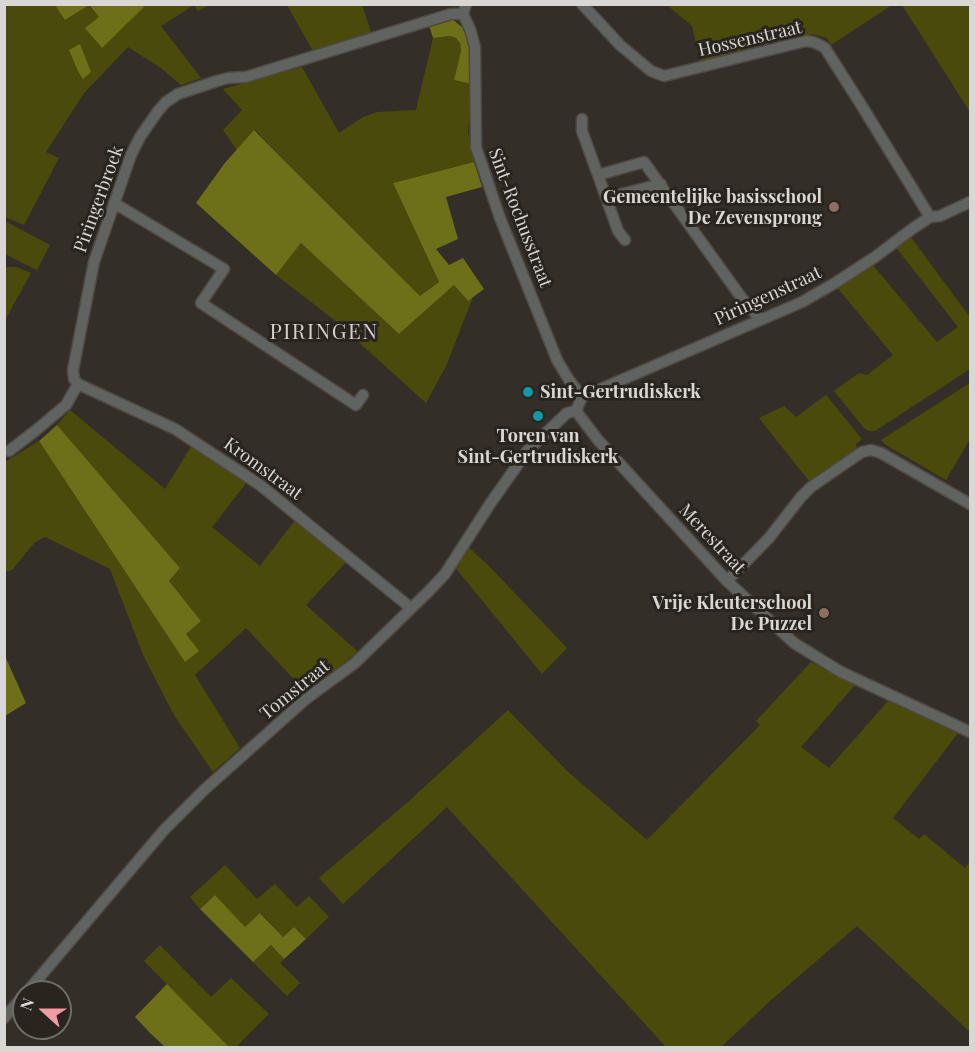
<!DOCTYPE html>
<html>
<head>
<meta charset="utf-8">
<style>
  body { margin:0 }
  #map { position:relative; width:975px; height:1052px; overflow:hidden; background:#332f28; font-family:"Playfair Display",serif }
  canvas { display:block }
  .frame { position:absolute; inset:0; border:6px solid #d9d7d3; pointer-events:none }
  .north { position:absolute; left:12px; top:980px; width:60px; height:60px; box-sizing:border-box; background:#29251e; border:2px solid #6f6c66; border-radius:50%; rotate:291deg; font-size:16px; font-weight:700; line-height:24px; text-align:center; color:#d9d7d3 }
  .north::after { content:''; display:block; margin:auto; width:21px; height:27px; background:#f49aa4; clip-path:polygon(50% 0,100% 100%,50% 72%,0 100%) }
</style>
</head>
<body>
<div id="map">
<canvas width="975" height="1052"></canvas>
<div class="frame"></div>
<div class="north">N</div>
</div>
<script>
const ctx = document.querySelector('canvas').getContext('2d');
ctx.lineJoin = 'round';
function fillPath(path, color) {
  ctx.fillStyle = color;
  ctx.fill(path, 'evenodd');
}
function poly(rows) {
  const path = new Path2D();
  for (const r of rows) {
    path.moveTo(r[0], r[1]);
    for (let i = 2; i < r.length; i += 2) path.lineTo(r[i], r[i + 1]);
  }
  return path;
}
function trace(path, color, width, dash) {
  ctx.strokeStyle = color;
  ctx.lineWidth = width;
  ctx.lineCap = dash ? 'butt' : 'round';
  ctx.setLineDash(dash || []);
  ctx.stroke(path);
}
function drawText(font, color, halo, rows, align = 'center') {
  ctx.font = font + ' "Playfair Display",serif';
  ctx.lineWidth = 6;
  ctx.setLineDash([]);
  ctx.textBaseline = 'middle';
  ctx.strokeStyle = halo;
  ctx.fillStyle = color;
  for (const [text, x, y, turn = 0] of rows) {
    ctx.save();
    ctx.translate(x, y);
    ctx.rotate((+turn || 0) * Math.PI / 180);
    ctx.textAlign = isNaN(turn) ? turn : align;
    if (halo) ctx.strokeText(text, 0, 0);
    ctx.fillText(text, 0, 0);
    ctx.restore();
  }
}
fillPath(poly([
  [5,5,55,5,65,20,88,5,99,17,144,7,142,5,209,5,198,11,194,5,161,26,201,78,181,85,161,68,128,47,84,93,46,152,59,158,24,225,5,217],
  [287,5,362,5,371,32,313,51],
  [667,5,892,5,831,45,827,38,813,34,700,62,692,26],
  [902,5,970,5,970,112],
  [450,36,456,38,460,43,461,51,454,80,472,84,468,132,474,162,393,183,439,282,420,296,255,130,237,150,223,130,242,110,223,89,302,67,339,133,363,117,377,112,416,110,433,38],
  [5,221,50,245,37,270,5,254],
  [910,236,970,317,970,369,875,431,869,431,864,428,834,391,859,373,867,375,893,355,836,286,872,264,937,342,958,327,895,246],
  [301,243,399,334,454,285,468,301,473,297,446,366,426,403,333,319,276,275],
  [8,267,16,267,31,273,5,320,5,268],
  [970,383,970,439,946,480,886,445,881,440],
  [826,395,862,439,856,444,857,449,809,481,759,418,784,406,796,417],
  [70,410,165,489,192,445,247,482,212,527,260,566,296,519,348,560,306,605,358,652,306,692,246,628,195,675,240,748,213,772,174,715,143,655,110,569,45,537,35,542,12,570,5,572,5,462,39,441,185,661,198,651,186,634,201,621,169,581,180,568,57,425],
  [467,546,488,565,567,648,542,674,454,566],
  [811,662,855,685,801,747,829,768,888,701,958,733,893,818,919,839,924,834,965,868,970,861,970,1032,857,926,770,1001,721,1047,666,1047,447,807,343,904,319,878,409,801,508,710,567,771,647,840,760,725,756,721],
  [225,865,257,899,275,884,297,907,309,896,329,917,306,939,294,927,283,937,261,913,245,928,215,895,200,909,190,897],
  [160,945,211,997,231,978,269,1014,236,1047,229,1047,144,961],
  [271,945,284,959,280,963,300,983,287,996,253,962]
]), '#4a4b0b');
fillPath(poly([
  [142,4,144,7,102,48,85,28,99,17,89,5,65,20,55,5],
  [448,19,452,19,462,27,467,37,472,58,472,84,454,80,461,51,460,43,456,38,450,36,433,38,429,25],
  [80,44,91,72,83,79,78,71,69,50],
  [254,130,420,296,439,282,393,183,474,162,482,187,446,197,458,239,436,249,449,265,463,258,484,289,468,301,454,285,399,334,301,243,276,275,196,203,224,164],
  [57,425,180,568,169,581,201,621,186,634,199,651,185,662,39,441],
  [5,656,26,703,5,716,4,716],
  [215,895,245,927,260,913,283,937,294,927,306,939,284,959,271,945,253,962,200,909],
  [167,984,229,1047,165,1047,150,1033,135,1017]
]), '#6e6f19');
const street = poly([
  [466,4,463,14,470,29,475,47,476,147,500,218,557,360,569,380,582,397],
  [582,4,620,45,651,71,664,76,806,41,813,42,820,45,825,48,860,103,930,217],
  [582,119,582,131,598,175,618,231,625,240],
  [598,175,644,162,741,297,760,319],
  [606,198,661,184],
  [114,203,224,269,201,303,356,405,363,395],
  [78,384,74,379,73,370,94,262,131,155,140,137,158,111,166,102,178,94,217,81,228,78,246,77,451,14,463,14],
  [78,384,175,429,260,485,411,608],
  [576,411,598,440,727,581,794,643,841,672,970,732],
  [576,411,582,397,802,302,835,283,875,257,912,229,930,217,940,216,970,202],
  [9,451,35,431,66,405,78,384],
  [727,581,769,538,801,497,811,487,862,452,871,450,881,453,970,504],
  [27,992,164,830,204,790,306,699,355,663,428,592,445,574,490,504,528,450,567,413,576,411],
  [4,1018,24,995]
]);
trace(street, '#4e4a43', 13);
trace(street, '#616360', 10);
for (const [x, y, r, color] of [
  [834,207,6,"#8d6e63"],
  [528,392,6,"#0f9aa8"],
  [538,416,6,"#0f9aa8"],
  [824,613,6,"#8d6e63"]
]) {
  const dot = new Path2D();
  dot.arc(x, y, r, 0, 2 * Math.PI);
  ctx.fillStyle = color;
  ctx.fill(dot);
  trace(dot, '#29251e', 2);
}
drawText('18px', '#d9d7d3', '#29251e', [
  ["Hossenstraat",750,39,-13],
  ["Piringerbroek",99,199,-70],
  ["Sint-Rochusstraat",520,218,69],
  ["Piringenstraat",768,296,-25],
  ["Kromstraat",263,469,36],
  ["Merestraat",712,539,47],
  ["Tomstraat",295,690,-39]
]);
drawText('bold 18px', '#d9d7d3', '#29251e', [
  ["Gemeentelijke basisschool",822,197],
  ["De Zevensprong",822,218],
  ["Sint-Gertrudiskerk",540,392,"left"],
  ["Toren van",538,436,"center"],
  ["Sint-Gertrudiskerk",538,457,"center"],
  ["Vrije Kleuterschool",812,603],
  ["De Puzzel",812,624]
], 'right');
ctx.letterSpacing = '1.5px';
drawText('21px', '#d5d0c8', '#29251e', [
  ["PIRINGEN",324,332]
]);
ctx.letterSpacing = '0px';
</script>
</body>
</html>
